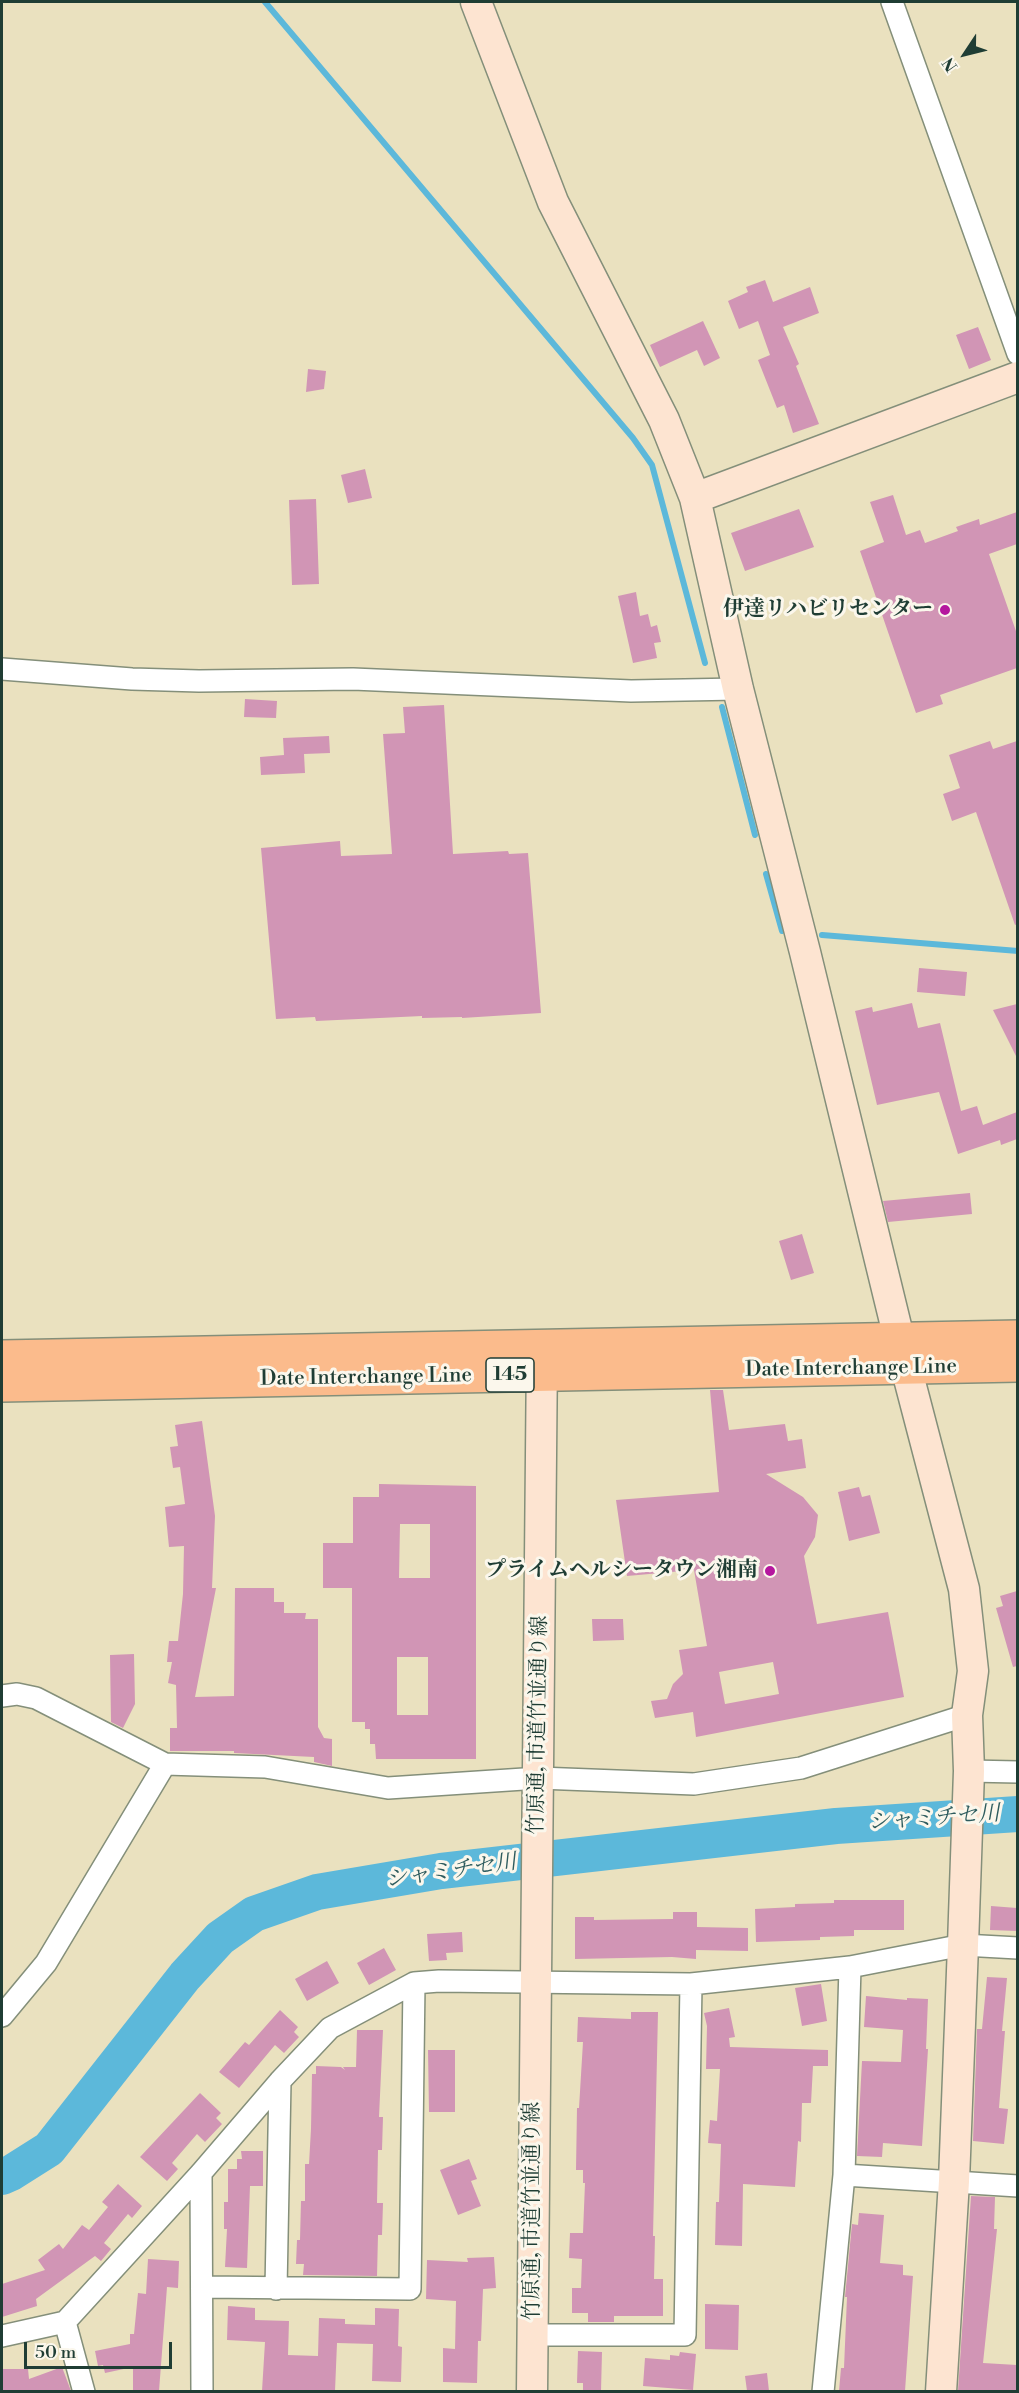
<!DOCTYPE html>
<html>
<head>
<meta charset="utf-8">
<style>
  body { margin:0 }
  #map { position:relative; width:1019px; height:2393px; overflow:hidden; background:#eae1bf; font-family:"Libre Bodoni",serif }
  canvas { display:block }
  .frame { position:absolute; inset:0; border:3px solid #1f3d34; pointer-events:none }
  .north { position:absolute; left:935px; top:24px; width:60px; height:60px; -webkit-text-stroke:4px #fbf7ec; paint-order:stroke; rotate:235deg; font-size:16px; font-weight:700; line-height:24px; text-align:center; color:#1f3d34 }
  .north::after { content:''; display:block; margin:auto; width:21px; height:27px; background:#1f3d34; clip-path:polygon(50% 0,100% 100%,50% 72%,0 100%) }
  .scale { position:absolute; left:24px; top:2342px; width:148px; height:27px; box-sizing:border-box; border:3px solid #1f3d34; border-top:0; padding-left:8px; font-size:18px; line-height:21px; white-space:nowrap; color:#1f3d34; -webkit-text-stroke:4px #fbf7ec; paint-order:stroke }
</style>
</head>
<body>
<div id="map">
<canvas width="1019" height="2393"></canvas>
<div class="frame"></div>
<div class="north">N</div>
<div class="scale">50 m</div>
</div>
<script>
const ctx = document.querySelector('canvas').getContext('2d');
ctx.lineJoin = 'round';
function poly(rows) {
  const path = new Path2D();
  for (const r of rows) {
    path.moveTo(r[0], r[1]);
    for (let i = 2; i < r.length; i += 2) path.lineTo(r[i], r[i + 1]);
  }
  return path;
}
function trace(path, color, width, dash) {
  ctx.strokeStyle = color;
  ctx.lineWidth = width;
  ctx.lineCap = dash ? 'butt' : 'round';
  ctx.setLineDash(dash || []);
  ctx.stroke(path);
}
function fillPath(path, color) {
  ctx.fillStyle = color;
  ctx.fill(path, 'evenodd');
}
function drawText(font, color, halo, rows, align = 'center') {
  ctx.font = font + ' "Libre Bodoni","Noto Serif JP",serif';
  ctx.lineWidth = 6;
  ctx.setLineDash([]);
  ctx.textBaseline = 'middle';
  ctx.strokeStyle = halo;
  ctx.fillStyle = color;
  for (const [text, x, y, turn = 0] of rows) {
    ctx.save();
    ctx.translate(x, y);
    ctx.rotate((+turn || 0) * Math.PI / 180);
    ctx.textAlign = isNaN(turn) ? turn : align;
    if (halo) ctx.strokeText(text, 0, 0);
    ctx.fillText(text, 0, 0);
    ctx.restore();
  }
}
trace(poly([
  [265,2,633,438,652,465,705,663],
  [722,707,755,835],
  [766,874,782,931],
  [822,935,1018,951]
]), '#5cb8da', 6);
trace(poly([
  [2,2177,11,2173,49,2149,185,1976,220,1938,254,1914,317,1892,441,1871,836,1826,1018,1814]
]), '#5cb8da', 36);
fillPath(poly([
  [765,280,773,302,810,287,819,313,783,327,799,364,796,366,819,424,793,433,784,405,777,408,758,360,770,355,758,321,739,329,728,301,748,292,746,287],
  [703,321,720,358,704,366,697,350,660,367,650,345],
  [978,327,991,360,969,369,956,335],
  [308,369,326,371,324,389,306,392],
  [365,469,372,498,348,503,341,475],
  [893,495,906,535,920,530,925,543,958,531,956,527,979,519,980,525,1017,512,1017,544,989,554,1017,634,1017,668,940,695,943,704,916,713,860,551,884,542,870,502],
  [316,499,319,584,292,585,289,500],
  [799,509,814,547,745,571,731,533],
  [636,592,640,616,648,614,651,627,657,625,661,642,654,643,657,658,633,663,618,596],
  [245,699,277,701,276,718,244,717],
  [444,705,453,854,508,851,509,854,528,853,541,1013,462,1018,462,1017,422,1018,422,1016,316,1021,315,1017,276,1019,261,848,340,841,341,856,392,854,383,734,405,733,403,707],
  [329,736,330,753,304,754,305,773,261,775,260,757,284,755,283,738],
  [990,741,993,749,1017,741,1017,924,1015,925,976,812,952,821,943,794,960,788,949,755],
  [919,968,967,972,965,996,917,992],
  [912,1003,918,1028,940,1023,961,1111,977,1106,983,1125,1017,1112,1017,1139,1001,1145,1000,1140,958,1154,939,1092,877,1105,855,1011,872,1007,873,1012],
  [1017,1004,1017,1058,993,1010],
  [970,1193,972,1214,888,1222,883,1201],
  [802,1234,814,1273,791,1280,779,1241],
  [710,1390,723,1390,729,1430,785,1424,788,1441,802,1439,806,1468,766,1474,803,1497,818,1515,815,1537,804,1556,817,1624,888,1612,904,1697,696,1737,693,1712,655,1718,651,1701,667,1699,673,1684,683,1674,679,1650,707,1646,694,1570,627,1576,616,1500,719,1492],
  [773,1662,779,1694,725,1704,719,1672],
  [202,1421,215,1516,212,1588,216,1588,195,1697,234,1696,235,1588,274,1588,274,1602,284,1602,284,1613,306,1613,305,1619,318,1619,318,1727,324,1738,332,1739,332,1766,314,1762,314,1757,234,1753,234,1751,170,1751,170,1728,177,1728,176,1685,168,1683,172,1662,167,1662,169,1641,178,1641,183,1594,184,1546,169,1547,165,1507,185,1504,180,1467,173,1468,170,1447,178,1446,175,1425],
  [379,1484,476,1486,476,1759,376,1759,375,1744,370,1744,370,1729,365,1729,365,1722,352,1722,352,1588,323,1588,323,1543,353,1543,353,1497,379,1497],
  [400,1524,430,1524,430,1578,399,1578],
  [397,1657,428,1657,428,1715,397,1715],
  [859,1487,862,1497,870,1495,880,1533,849,1541,838,1492],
  [1017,1591,1017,1666,1013,1667,996,1608,1003,1606,1000,1596],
  [592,1619,623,1619,624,1640,593,1641],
  [134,1654,135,1704,123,1728,111,1722,110,1655],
  [834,1900,904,1900,904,1930,854,1930,854,1936,820,1937,820,1940,756,1942,755,1909,795,1907,795,1904,834,1903],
  [991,1906,1017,1908,1017,1931,990,1930],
  [673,1912,697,1912,697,1927,748,1928,748,1951,696,1950,696,1959,672,1957,575,1959,575,1917,594,1917,594,1920,673,1919],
  [462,1932,463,1952,446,1953,447,1960,429,1961,427,1934],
  [384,1948,396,1970,369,1985,357,1963],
  [327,1961,339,1983,307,2001,295,1979],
  [987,1977,1007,1978,1002,2031,1005,2031,999,2108,1008,2109,1004,2144,973,2141,977,2029,982,2029],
  [821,1984,827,2021,802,2026,795,1988],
  [866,1996,907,2000,907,1998,928,1999,926,2049,928,2049,922,2146,883,2143,882,2157,857,2156,862,2061,901,2062,903,2030,864,2027],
  [729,2008,735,2037,729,2038,730,2047,828,2050,828,2066,813,2066,811,2103,802,2103,801,2142,798,2141,795,2187,743,2184,742,2246,715,2245,716,2202,719,2202,721,2144,708,2143,710,2120,717,2121,720,2069,706,2069,707,2026,704,2013],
  [280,2010,298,2027,294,2032,299,2037,284,2053,275,2045,239,2088,219,2072,245,2042,249,2045],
  [631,2012,658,2012,653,2236,655,2236,654,2279,663,2279,663,2316,614,2316,614,2322,588,2322,588,2313,572,2313,572,2288,581,2288,582,2259,569,2258,570,2233,583,2233,585,2183,583,2183,583,2170,576,2170,577,2108,579,2108,583,2042,577,2042,578,2017,631,2019],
  [357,2030,383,2030,379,2117,383,2117,382,2150,378,2150,377,2203,383,2203,382,2235,378,2235,377,2276,303,2275,304,2264,296,2264,297,2240,300,2240,301,2201,305,2201,305,2164,309,2164,311,2129,312,2074,316,2074,316,2066,341,2067,345,2070,343,2067,356,2067],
  [428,2050,455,2050,455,2112,429,2112],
  [200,2093,221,2113,216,2118,222,2124,205,2142,197,2134,172,2163,178,2169,167,2181,140,2157],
  [241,2151,263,2151,263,2186,250,2186,247,2268,225,2267,227,2229,224,2229,224,2202,228,2202,228,2169,237,2169,237,2159,242,2159],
  [469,2159,477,2179,471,2181,481,2206,458,2215,440,2170],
  [118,2184,142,2206,132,2218,128,2214,104,2243,111,2249,101,2261,95,2256,36,2299,37,2306,2,2317,2,2284,45,2270,38,2260,59,2244,63,2249,82,2225,89,2230,108,2207,102,2202],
  [971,2196,995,2197,994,2229,997,2229,983,2363,1017,2365,1017,2391,958,2391],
  [859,2213,884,2215,880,2263,903,2265,903,2275,913,2276,905,2391,839,2391,841,2368,844,2368,847,2297,845,2297,852,2224,858,2225],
  [494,2257,496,2288,483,2289,481,2341,478,2341,477,2383,443,2382,443,2348,455,2349,456,2301,426,2299,427,2260,468,2262,467,2258],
  [148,2259,179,2261,178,2288,167,2287,159,2391,133,2391,133,2367,105,2373,103,2365,98,2366,95,2351,130,2344,130,2334,134,2334,138,2293,146,2294],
  [705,2304,739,2305,738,2350,705,2349],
  [228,2306,255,2308,255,2320,289,2321,288,2355,318,2356,319,2318,345,2319,345,2324,375,2325,375,2308,399,2309,398,2346,402,2347,401,2382,372,2381,373,2344,337,2343,335,2391,262,2391,265,2342,227,2340],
  [578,2351,602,2352,601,2391,583,2391,583,2383,577,2383],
  [680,2352,696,2354,693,2390,643,2386,645,2358,670,2360,670,2355,679,2356],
  [62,2367,71,2391,2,2391,2,2369,28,2369,29,2379],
  [767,2373,769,2391,747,2391,745,2376]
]), '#d195b5');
const street = poly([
  [892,2,1018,354],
  [2,669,132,679,199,681,353,679,631,691,738,689],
  [2,1696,17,1694,36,1698,165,1764,265,1767,388,1788,539,1778,694,1784,801,1768,967,1715],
  [969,1771,1018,1772],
  [850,1967,963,1945,1018,1948],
  [691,1984,850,1967,844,2175,823,2392],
  [2,2016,46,1963,165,1764],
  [201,2173,202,2392],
  [844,2175,1018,2186],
  [203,2287,410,2289,414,1983],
  [276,2289,280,2081],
  [65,2322,84,2392],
  [2,2336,65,2322,201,2173,280,2081,330,2028,414,1983,439,1981,691,1984,685,2335,533,2335]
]);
const secondary = poly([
  [476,2,553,202,664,420,695,498,738,689,805,952,906,1367,964,1589,973,1671,967,1715,969,1771,963,1945,954,2181,941,2392],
  [695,498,1018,377],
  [532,2392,542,1351]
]);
const primary = poly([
  [2,1357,1018,1337],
  [2,1385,1018,1365]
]);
trace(street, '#848f7a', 24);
trace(secondary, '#848f7a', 33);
trace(primary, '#848f7a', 36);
trace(street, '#fff', 21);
trace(secondary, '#fde4d1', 30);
trace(primary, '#fbbb8c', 33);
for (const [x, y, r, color] of [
  [945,610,6,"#b5179e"],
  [770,1571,6,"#b5179e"]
]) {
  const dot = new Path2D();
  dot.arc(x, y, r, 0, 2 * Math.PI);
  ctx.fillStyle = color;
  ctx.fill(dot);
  trace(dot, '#fbf7ec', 2);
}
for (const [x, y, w] of [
  [510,1375,48]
]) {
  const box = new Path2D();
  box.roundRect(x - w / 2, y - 17, w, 34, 4.5);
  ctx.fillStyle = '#fbf7ec';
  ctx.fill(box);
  trace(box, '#1f3d34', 1.5);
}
drawText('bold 20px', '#1f3d34', null, [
  ["145",510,1375]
]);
drawText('bold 21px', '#1f3d34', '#fbf7ec', [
  ["伊達リハビリセンター",933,610],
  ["プライムヘルシータウン湘南",758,1571]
], 'right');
drawText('21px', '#1f3d34', '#fbf7ec', [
  ["Date Interchange Line",851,1369,-1],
  ["Date Interchange Line",366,1378,-1],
  ["竹原通, 市道竹並通り線",539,1725,-89],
  ["竹原通, 市道竹並通り線",533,2211,-90]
]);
drawText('italic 22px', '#2e5c5e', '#fbf7ec', [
  ["シャミチセ川",934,1819,-4],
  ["シャミチセ川",451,1872,-8]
]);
</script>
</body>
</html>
